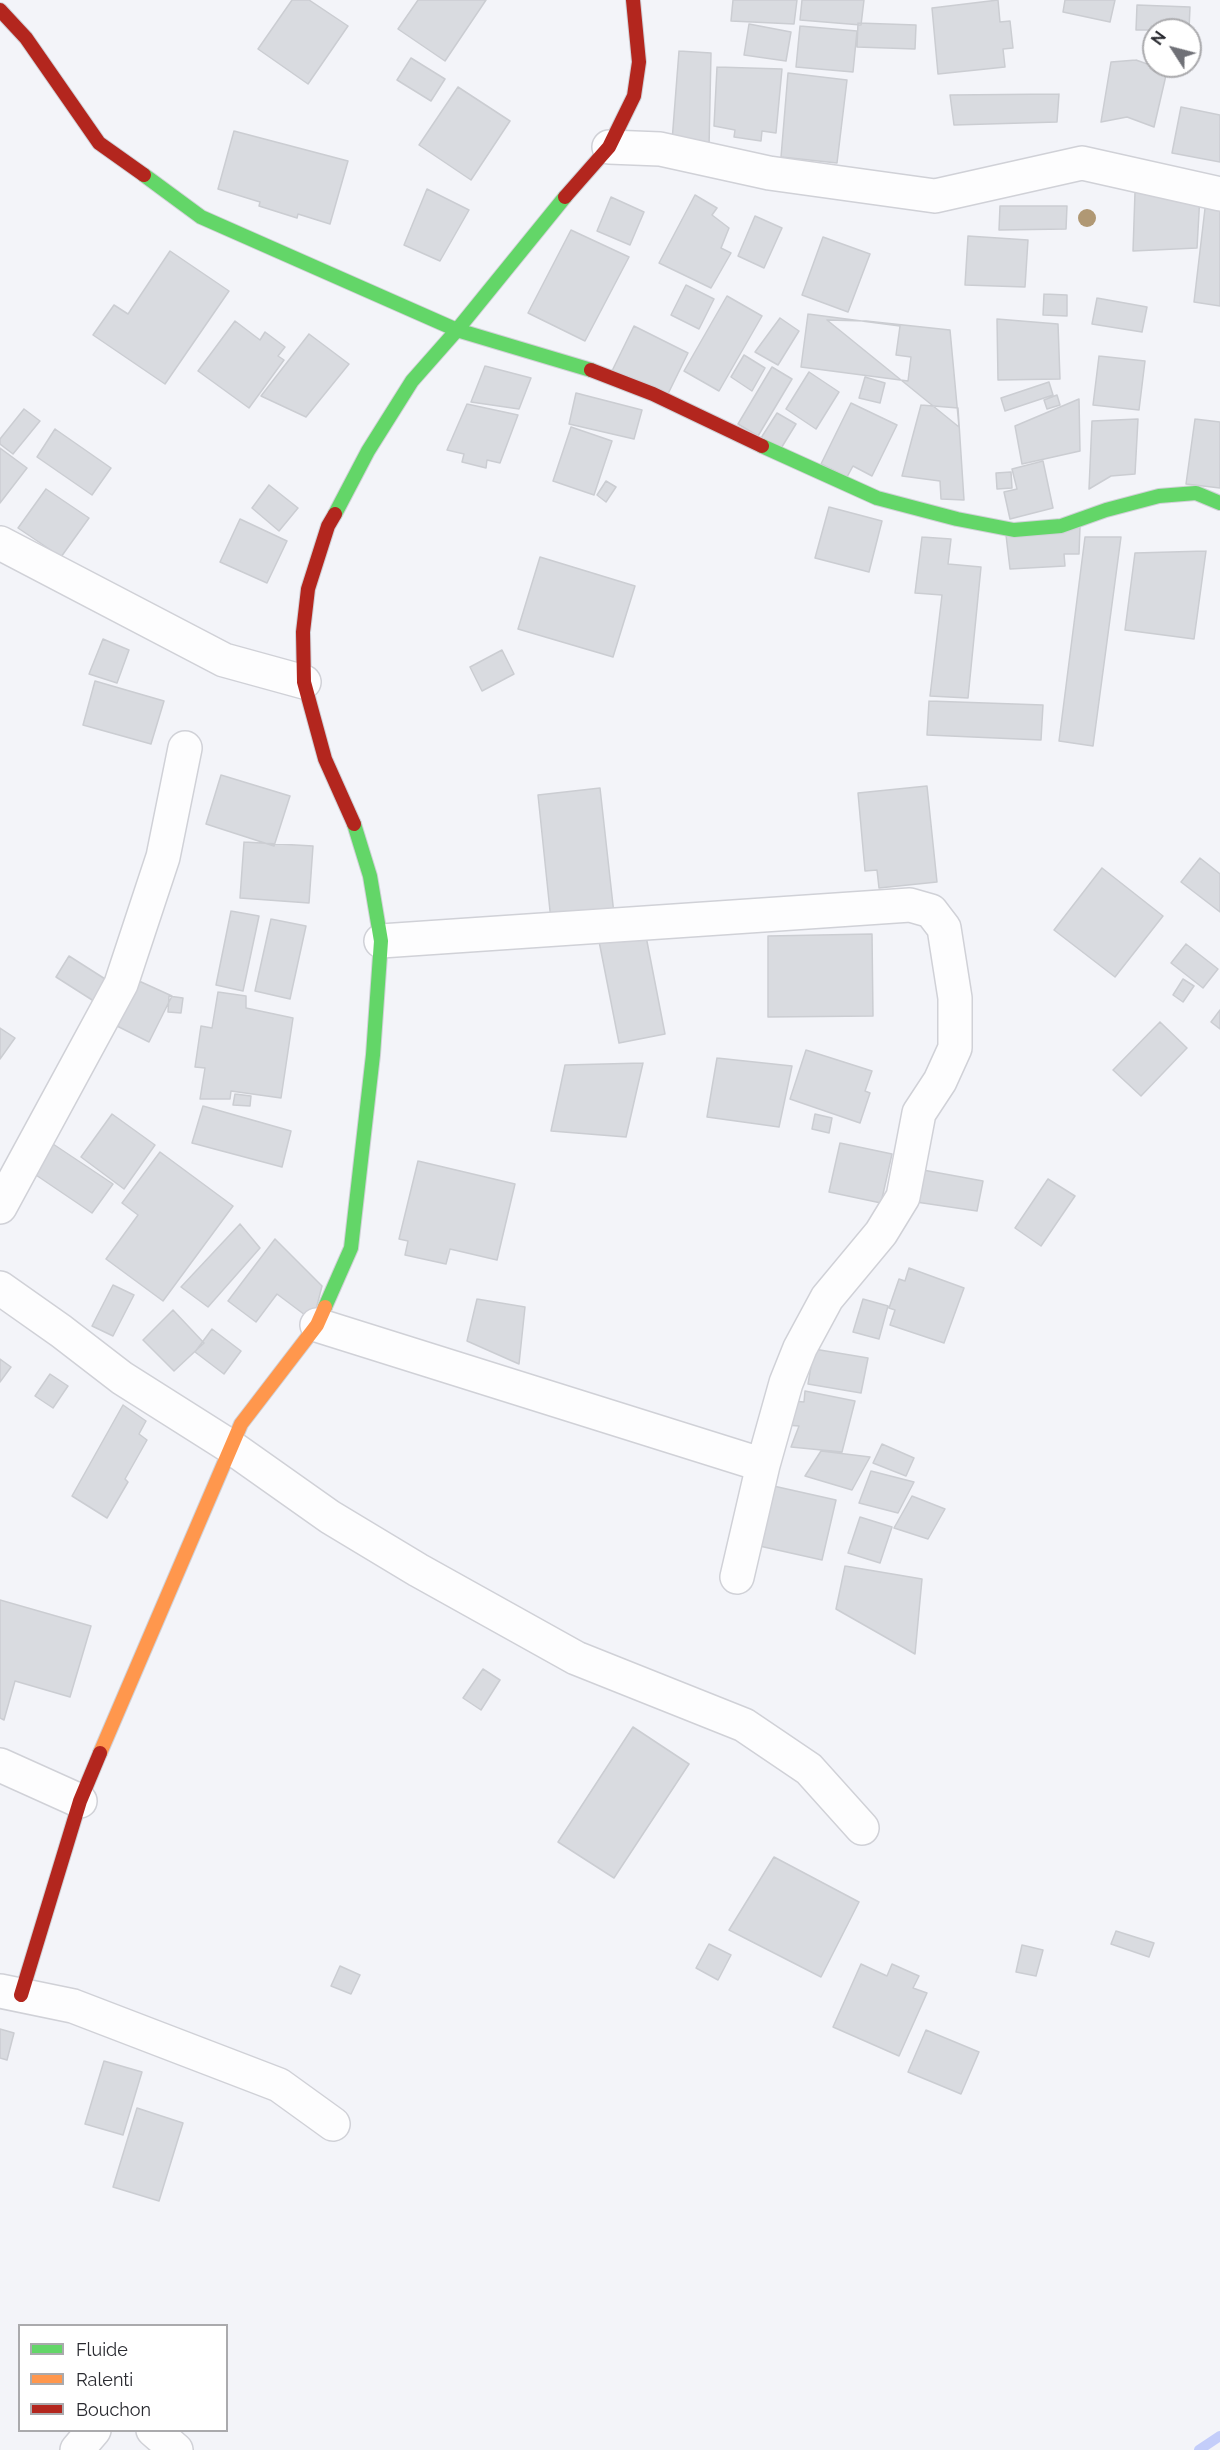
<!DOCTYPE html>
<html>
<head>
<meta charset="utf-8">
<style>
  body { margin:0 }
  #map { position:relative; width:1220px; height:2450px; overflow:hidden; background:#f3f4f9; font-family:Raleway,sans-serif }
  canvas { display:block }
  .legend { position:absolute; left:18px; top:2324px; width:210px; height:108px; box-sizing:border-box; background:#fff; border:2px solid #aaaaad; margin:0; padding:8px 10px; list-style:none; font-size:18px; color:#2a2b31 }
  .legend li { display:flex; align-items:center; gap:12px; height:30px }
  .legend b { width:30px; border:2px solid #aaaaad }
  .north { position:absolute; left:1142px; top:18px; width:60px; height:60px; box-sizing:border-box; background:#fff; border:2px solid #aaaaad; border-radius:50%; rotate:306deg; font-size:16px; font-weight:700; line-height:24px; text-align:center; color:#2a2b31 }
  .north::after { content:''; display:block; margin:auto; width:21px; height:27px; background:#707177; clip-path:polygon(50% 0,100% 100%,50% 72%,0 100%) }
</style>
</head>
<body>
<div id="map">
<canvas width="1220" height="2450"></canvas>
<ul class="legend">
<li><b style="height:8px;background:#63d668"></b>Fluide</li>
<li><b style="height:8px;background:#ff974d"></b>Ralenti</li>
<li><b style="height:8px;background:#b3261e"></b>Bouchon</li>
</ul>
<div class="north">N</div>
</div>
<script>
const ctx = document.querySelector('canvas').getContext('2d');
ctx.lineJoin = 'round';
function poly(rows) {
  const path = new Path2D();
  for (const r of rows) {
    path.moveTo(r[0], r[1]);
    for (let i = 2; i < r.length; i += 2) path.lineTo(r[i], r[i + 1]);
  }
  return path;
}
function trace(path, color, width, dash) {
  ctx.strokeStyle = color;
  ctx.lineWidth = width;
  ctx.lineCap = dash ? 'butt' : 'round';
  ctx.setLineDash(dash || []);
  ctx.stroke(path);
}
function fillPath(path, color) {
  ctx.fillStyle = color;
  ctx.fill(path, 'evenodd');
}
trace(poly([
  [1199,2450,1220,2436]
]), '#c3cdfa', 10);
const building = poly([
  [292,0,309,0,348,26,308,84,258,49,292,0],
  [418,0,486,0,445,61,398,29,418,0],
  [733,0,797,0,794,24,731,21,733,0],
  [802,0,864,0,861,25,800,20,802,0],
  [998,0,1000,22,1010,21,1013,48,1003,49,1005,67,938,74,932,8,998,0],
  [1065,0,1115,0,1110,22,1063,12,1065,0],
  [1137,5,1190,7,1189,30,1136,30,1137,5],
  [858,23,916,25,915,49,857,47,858,23],
  [749,24,791,32,786,61,744,55,749,24],
  [800,26,857,31,853,72,796,67,800,26],
  [679,51,711,53,709,148,672,141,679,51],
  [411,58,445,79,431,101,397,80,411,58],
  [1136,60,1167,71,1154,127,1127,117,1101,122,1111,62,1136,60],
  [717,67,782,69,776,133,762,131,761,141,734,137,735,130,714,126,717,67],
  [788,73,847,80,837,163,781,157,788,73],
  [458,87,510,121,471,180,419,145,458,87],
  [1059,94,1057,122,954,125,950,95,1059,94],
  [1181,107,1220,115,1220,162,1172,153,1181,107],
  [234,131,348,161,330,224,298,214,297,218,259,206,260,202,218,189,234,131],
  [427,189,469,210,440,261,404,245,427,189],
  [1135,192,1200,195,1197,248,1133,251,1135,192],
  [695,195,717,208,712,215,729,228,721,248,731,253,711,288,659,263,695,195],
  [611,197,644,212,630,245,597,231,611,197],
  [1206,200,1220,201,1220,306,1194,302,1206,200],
  [1000,206,1067,206,1066,229,999,230,1000,206],
  [755,216,782,228,764,268,738,256,755,216],
  [571,230,629,257,585,341,528,313,571,230],
  [968,236,1028,240,1025,287,965,285,968,236],
  [823,237,870,254,848,312,802,295,823,237],
  [170,251,229,291,165,384,93,335,114,305,128,314,170,251],
  [686,285,714,299,699,329,671,315,686,285],
  [1044,294,1067,295,1067,316,1043,315,1044,294],
  [727,296,762,316,719,391,684,371,727,296],
  [1097,298,1147,307,1142,332,1092,324,1097,298],
  [808,314,900,326,896,355,911,357,908,381,801,367,808,314],
  [780,318,799,331,778,365,755,352,780,318],
  [997,319,1058,324,1060,379,998,380,997,319],
  [827,320,866,321,950,330,959,427,827,320],
  [235,321,260,340,265,332,285,347,278,356,284,360,249,408,198,371,235,321],
  [634,326,688,353,665,400,611,373,634,326],
  [309,334,349,364,306,417,261,396,309,334],
  [744,355,765,368,752,391,731,377,744,355],
  [1099,356,1145,361,1139,410,1093,405,1099,356],
  [485,366,531,378,519,409,471,402,485,366],
  [772,367,792,379,758,436,738,424,772,367],
  [809,372,839,392,816,429,786,409,809,372],
  [865,377,885,383,880,403,859,398,865,377],
  [1049,382,1053,395,1005,411,1001,398,1049,382],
  [576,393,642,410,634,439,569,424,576,393],
  [1057,395,1060,405,1047,409,1044,400,1057,395],
  [1079,399,1080,451,1022,464,1015,426,1079,399],
  [851,403,897,425,872,476,853,466,847,477,821,464,851,403],
  [467,404,518,415,500,463,487,460,486,468,462,462,464,454,447,450,467,404],
  [921,405,958,408,964,500,941,499,940,481,902,476,921,405],
  [24,409,40,421,13,454,0,444,0,439,24,409],
  [777,413,796,424,780,450,761,438,777,413],
  [1138,419,1135,474,1111,476,1089,489,1092,421,1138,419],
  [1195,419,1220,422,1220,488,1186,484,1195,419],
  [571,427,612,441,594,495,553,481,571,427],
  [55,429,111,468,92,495,37,457,55,429],
  [0,448,27,468,0,503,0,448],
  [1043,461,1053,508,1010,519,1004,492,1017,489,1012,469,1043,461],
  [1011,472,1012,488,997,489,996,473,1011,472],
  [606,481,616,487,606,502,597,495,606,481],
  [269,485,298,508,279,531,252,508,269,485],
  [46,489,89,518,61,557,18,528,46,489],
  [829,507,882,521,869,572,815,558,829,507],
  [240,519,287,541,267,583,220,562,240,519],
  [1080,527,1079,554,1064,554,1065,566,1010,569,1006,535,1080,527],
  [922,537,951,539,948,564,981,567,968,698,930,696,942,595,915,593,922,537],
  [1085,537,1121,537,1093,746,1059,741,1085,537],
  [1206,551,1194,639,1125,630,1135,553,1206,551],
  [540,557,635,586,613,657,518,629,540,557],
  [103,639,129,650,117,683,89,674,103,639],
  [502,650,514,674,482,691,470,667,502,650],
  [95,681,164,701,151,744,83,725,95,681],
  [929,701,1043,705,1041,740,927,735,929,701],
  [221,775,290,796,274,846,206,824,221,775],
  [927,786,937,882,879,888,877,870,865,871,858,793,927,786],
  [600,788,615,923,552,930,538,795,600,788],
  [244,842,313,846,309,903,240,898,244,842],
  [1200,858,1220,874,1220,912,1181,882,1200,858],
  [1102,868,1163,916,1115,977,1054,930,1102,868],
  [231,911,259,916,243,991,216,985,231,911],
  [271,919,306,926,290,999,255,991,271,919],
  [644,926,665,1034,619,1043,598,936,644,926],
  [872,934,873,1016,768,1017,768,936,872,934],
  [1186,944,1218,969,1203,988,1171,963,1186,944],
  [69,956,113,984,100,1005,56,977,69,956],
  [1183,979,1194,986,1183,1002,1173,995,1183,979],
  [139,981,172,996,149,1042,117,1026,139,981],
  [218,992,246,996,246,1008,293,1018,281,1098,231,1091,230,1099,200,1099,205,1068,195,1067,201,1026,212,1028,218,992],
  [169,996,183,998,181,1013,168,1012,169,996],
  [1220,1010,1220,1029,1211,1022,1220,1010],
  [1160,1022,1187,1048,1141,1096,1113,1070,1160,1022],
  [0,1028,15,1038,0,1059,0,1028],
  [806,1050,872,1071,865,1091,870,1093,860,1123,790,1099,806,1050],
  [717,1058,792,1066,779,1127,707,1117,717,1058],
  [643,1063,626,1137,551,1131,565,1065,643,1063],
  [235,1094,251,1096,250,1106,233,1105,235,1094],
  [203,1106,291,1131,282,1167,192,1143,203,1106],
  [112,1114,155,1145,124,1189,81,1157,112,1114],
  [815,1114,832,1118,829,1133,812,1129,815,1114],
  [840,1143,892,1154,881,1203,829,1192,840,1143],
  [53,1144,113,1184,92,1213,33,1173,53,1144],
  [160,1152,233,1206,163,1301,106,1259,138,1215,122,1203,160,1152],
  [418,1161,515,1184,497,1260,450,1249,446,1264,405,1255,408,1241,399,1239,418,1161],
  [923,1170,983,1181,977,1211,916,1202,923,1170],
  [1048,1179,1075,1196,1041,1246,1015,1228,1048,1179],
  [240,1224,260,1248,208,1307,181,1287,240,1224],
  [275,1239,322,1286,313,1321,277,1294,256,1322,228,1301,275,1239],
  [909,1268,964,1288,944,1343,890,1325,895,1310,889,1308,899,1279,905,1281,909,1268],
  [113,1285,134,1295,113,1336,92,1326,113,1285],
  [477,1299,525,1307,519,1364,467,1341,477,1299],
  [863,1299,888,1306,879,1339,853,1332,863,1299],
  [173,1310,204,1343,174,1371,143,1340,173,1310],
  [212,1329,241,1351,224,1374,195,1352,212,1329],
  [814,1349,868,1358,861,1393,808,1384,814,1349],
  [0,1359,11,1367,0,1382,0,1359],
  [50,1374,68,1386,53,1408,35,1396,50,1374],
  [805,1391,855,1401,842,1452,791,1447,799,1426,786,1425,792,1401,804,1402,805,1391],
  [123,1405,146,1421,139,1434,147,1440,125,1479,128,1482,107,1518,72,1496,123,1405],
  [882,1444,914,1458,906,1476,873,1463,882,1444],
  [821,1451,870,1457,852,1490,805,1476,821,1451],
  [871,1471,914,1482,898,1513,859,1503,871,1471],
  [769,1485,836,1500,822,1560,755,1545,769,1485],
  [912,1496,945,1509,928,1539,894,1528,912,1496],
  [860,1517,892,1527,880,1563,848,1553,860,1517],
  [845,1566,922,1579,915,1654,836,1609,845,1566],
  [0,1600,91,1626,70,1697,15,1681,4,1720,0,1718,0,1600],
  [483,1669,500,1680,481,1710,463,1698,483,1669],
  [633,1727,689,1764,614,1878,558,1842,633,1727],
  [774,1857,859,1902,821,1977,729,1930,774,1857],
  [1116,1931,1154,1943,1149,1957,1111,1944,1116,1931],
  [709,1944,731,1955,718,1980,696,1968,709,1944],
  [1022,1945,1043,1950,1036,1976,1016,1972,1022,1945],
  [861,1964,887,1976,892,1964,919,1976,913,1988,927,1993,899,2056,833,2027,861,1964],
  [340,1966,360,1975,351,1994,331,1986,340,1966],
  [0,2029,14,2033,7,2060,0,2058,0,2029],
  [926,2030,979,2052,961,2094,908,2072,926,2030],
  [104,2061,142,2072,123,2135,85,2124,104,2061],
  [137,2108,183,2123,159,2201,113,2187,137,2108]
]);
fillPath(building, '#d9dbe0');
trace(building, '#cbcdd2', 1.5);
const street = poly([
  [609,147,660,149,769,173,935,196,1082,163,1220,194],
  [0,543,224,660,304,682],
  [381,941,910,905,931,911,944,928,955,998,955,1048,940,1081,919,1113,903,1197,881,1233,827,1298,800,1348,786,1383,763,1465,737,1577],
  [0,1207,121,984,163,857,185,748],
  [0,1288,61,1331,122,1378,231,1447,330,1517,418,1570,576,1658,744,1725,809,1769,862,1828],
  [317,1325,763,1465],
  [0,1765,80,1801],
  [0,1991,73,2006,279,2085,333,2124],
  [153,2430,176,2450],
  [77,2450,94,2430]
]);
const fast = poly([
  [144,175,201,217,457,330,591,370],
  [762,446,877,498,957,519,1014,530,1061,526,1106,510,1159,496,1196,493,1220,503],
  [335,514,368,451,412,381,457,330,565,197],
  [325,1307,351,1248,373,1055,381,941,370,876,354,824]
]);
const slow = poly([
  [100,1753,241,1424,317,1325,325,1307]
]);
const jam = poly([
  [0,10,26,38,99,143,144,175],
  [565,197,609,147,634,96,639,62,633,0],
  [591,370,653,394,762,446],
  [335,514,328,526,308,589,303,632,304,682,325,759,354,824],
  [21,1995,80,1801,100,1753]
]);
trace(street, '#d0d1d7', 36);
trace(fast, '#d0d1d7', 16);
trace(slow, '#d0d1d7', 16);
trace(jam, '#d0d1d7', 16);
trace(street, '#fdfdfe', 33);
trace(fast, '#63d668', 14);
trace(slow, '#ff974d', 14);
trace(jam, '#b3261e', 14);
ctx.fillStyle = '#b09874';
for (const [x, y] of [
  [1087,218]
]) {
  ctx.beginPath();
  ctx.arc(x, y, 9, 0, 2 * Math.PI);
  ctx.fill();
}
</script>
</body>
</html>
